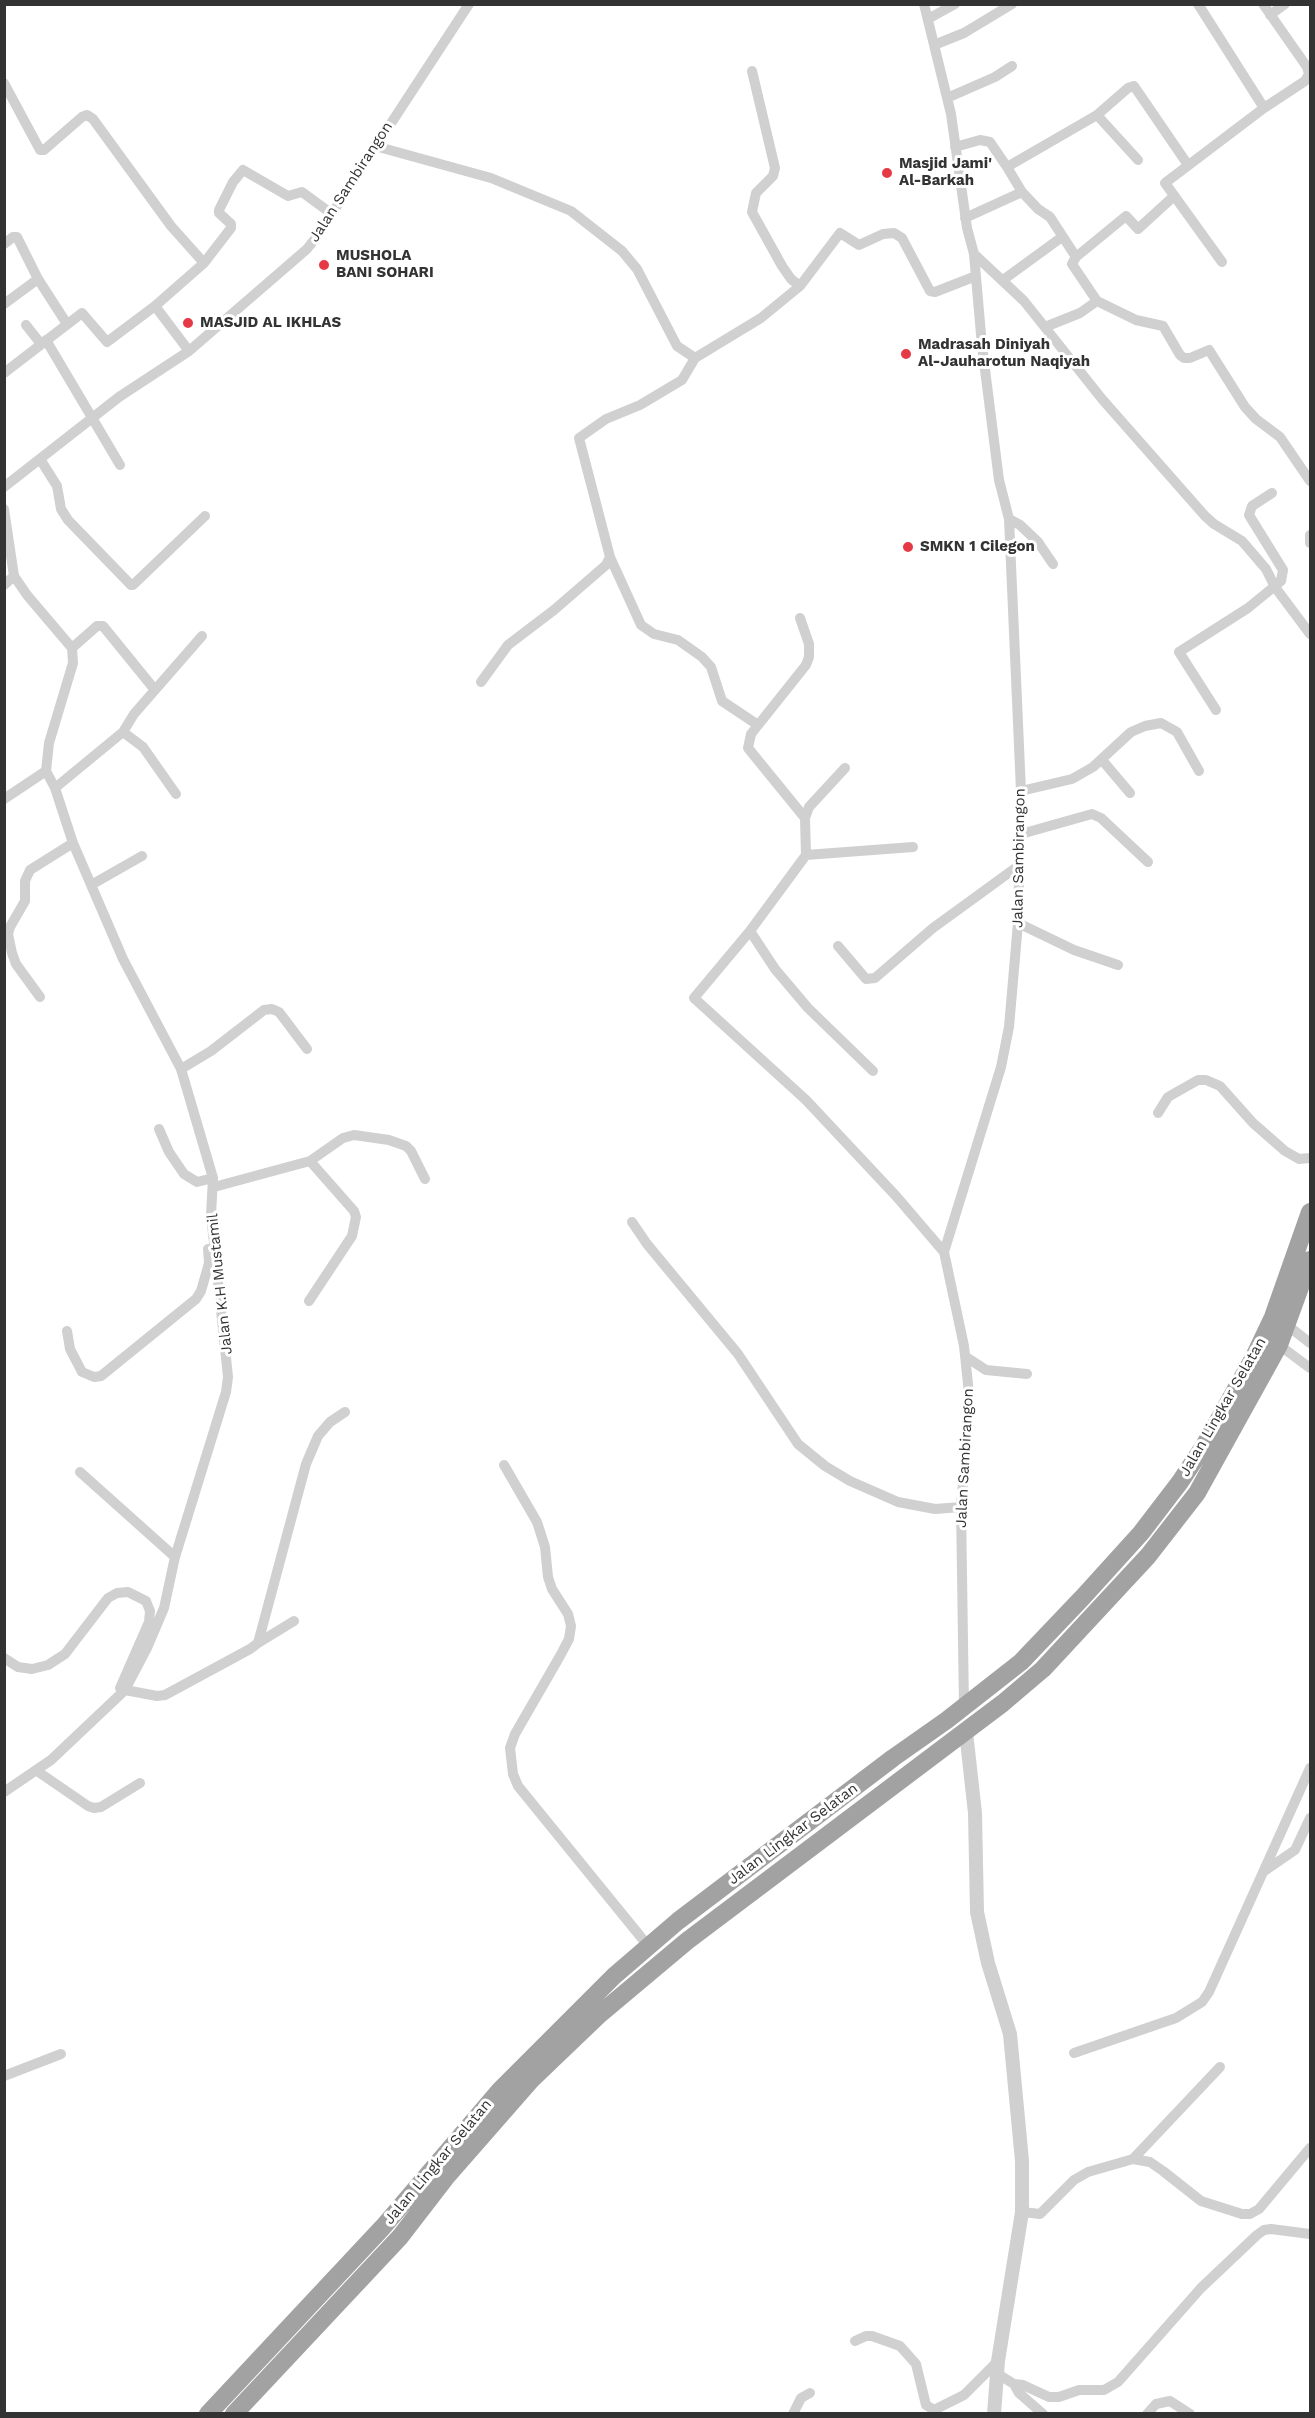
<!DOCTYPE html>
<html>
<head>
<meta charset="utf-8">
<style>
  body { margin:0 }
  #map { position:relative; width:1315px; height:2418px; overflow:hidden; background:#fff; font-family:"Work Sans",sans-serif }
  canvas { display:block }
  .frame { position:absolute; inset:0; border:6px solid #333; pointer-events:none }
</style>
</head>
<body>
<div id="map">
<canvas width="1315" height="2418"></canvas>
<div class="frame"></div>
</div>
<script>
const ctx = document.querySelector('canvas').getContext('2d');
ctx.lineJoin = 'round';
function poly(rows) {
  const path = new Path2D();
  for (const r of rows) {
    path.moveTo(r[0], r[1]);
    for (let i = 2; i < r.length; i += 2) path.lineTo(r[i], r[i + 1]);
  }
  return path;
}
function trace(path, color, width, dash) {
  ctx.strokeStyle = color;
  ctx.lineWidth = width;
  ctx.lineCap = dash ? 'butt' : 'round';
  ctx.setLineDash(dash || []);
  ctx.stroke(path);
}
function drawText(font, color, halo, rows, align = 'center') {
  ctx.font = font + ' "Work Sans",sans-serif';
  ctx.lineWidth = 6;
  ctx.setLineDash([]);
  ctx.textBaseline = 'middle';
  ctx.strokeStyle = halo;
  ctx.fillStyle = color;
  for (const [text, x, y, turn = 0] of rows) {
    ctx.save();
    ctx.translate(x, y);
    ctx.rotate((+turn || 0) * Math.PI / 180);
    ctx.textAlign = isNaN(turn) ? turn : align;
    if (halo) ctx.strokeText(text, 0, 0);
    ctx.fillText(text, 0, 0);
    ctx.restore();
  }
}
trace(poly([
  [924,4,951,114,967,228,974,254,982,346,999,480,1009,519,1021,791,1018,923,1009,1027,1001,1067,944,1252,964,1346,970,1403,961,1507,964,1707],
  [1198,4,1264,108,1305,81,1309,74,1307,67,1263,4],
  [1270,15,1285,4],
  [928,19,955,4],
  [934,45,964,33,1012,4],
  [752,71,775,168,773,176,756,193,752,212,782,266,791,279,800,286],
  [4,83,40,150,44,150,82,117,87,115,93,119,171,226,204,263,155,306,189,351],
  [947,98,995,77,1012,66],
  [1097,115,1138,160],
  [375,146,491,178,571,211,622,251,637,269,677,346,695,358],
  [955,147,980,140,990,142,1007,167,1097,115,1128,88,1134,86,1188,165],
  [1007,167,1022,192,1038,209,1050,217,1076,257],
  [965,218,1022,192],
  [4,244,13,237,17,237,38,279],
  [974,254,1024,301,1102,399,1205,516,1214,524,1242,541,1266,569,1275,587,1310,634],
  [1222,262,1165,183,1264,108],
  [204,263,231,228,231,224,219,213,219,210,233,182,243,170,288,196,302,192,332,214],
  [1003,280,1062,237],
  [1097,301,1136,320,1163,326,1180,355,1184,358,1190,358,1209,350,1245,407,1256,419,1280,437,1310,481],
  [4,304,38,279,67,324],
  [26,325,41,344],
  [1045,327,1080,313,1097,301,1072,264,1076,257,1126,216,1138,229,1173,197],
  [46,340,120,465],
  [4,373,82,313,107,342,155,306],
  [40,459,57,486,61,509,68,520,131,585,133,585,205,516],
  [4,487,119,397,189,351,307,249,318,235,469,4],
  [4,509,14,576,27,595,72,648,73,663,49,743,46,771,55,788,73,843,123,959,181,1069,213,1178,211,1215,228,1377,226,1392,175,1557,164,1608,147,1648,125,1690,51,1760,4,1792],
  [1009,519,1020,525,1038,542,1053,564],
  [1310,535,1310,543],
  [610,557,641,625,654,634,678,640,702,657,711,667,722,701,758,725],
  [4,585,14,576],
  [800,618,809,644,809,657,806,665,751,734,748,748,805,818],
  [72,648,97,626,103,626,155,690],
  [481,682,508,645,554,610,606,565,610,557,579,438,606,419,640,405,682,380,695,358,761,318,800,286,840,233,859,245,883,234,894,233,902,238,930,291,935,292,976,276],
  [1216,710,1179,652,1248,608,1281,581,1283,570,1249,515,1252,506,1272,493],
  [123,732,134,714,202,636],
  [1102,760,1130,793],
  [55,788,123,732,143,747,176,794],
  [1021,791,1072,779,1093,767,1131,732,1145,726,1161,723,1177,732,1199,771],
  [4,799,46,771],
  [1021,834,1092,814,1101,818,1148,862],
  [913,847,806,855,750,931,694,998,806,1100,896,1196,944,1252],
  [806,855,805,818,809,807,845,768],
  [91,885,142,856],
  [1018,923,1074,950,1118,965],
  [750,931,775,969,808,1008,873,1071],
  [838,946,866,979,875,978,933,928,1021,864],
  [40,997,16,964,12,953,8,934,10,927,25,901,25,881,30,870,73,843],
  [181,1069,211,1051,264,1010,272,1009,279,1012,307,1049],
  [1158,1113,1168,1097,1198,1080,1206,1080,1220,1086,1253,1123,1285,1151,1299,1159,1310,1158],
  [159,1129,169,1152,184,1174,197,1182,213,1178],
  [310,1161,343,1138,354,1135,389,1140,406,1146,411,1151,425,1179],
  [214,1187,310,1161,354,1211,356,1217,352,1236,309,1301],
  [632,1222,647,1244,738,1354,798,1444,825,1466,850,1481,898,1502,935,1509,961,1507],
  [1287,1325,1310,1343],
  [67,1331,70,1349,82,1372,94,1377,101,1376,196,1299,201,1291,209,1263,208,1249],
  [1279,1345,1310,1368],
  [966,1357,986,1370,1027,1374],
  [504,1465,537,1522,545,1547,548,1577,552,1589,568,1614,571,1626,569,1639,560,1656,515,1734,510,1748,513,1774,518,1786,649,1947],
  [80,1472,175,1557],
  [258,1643,294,1621],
  [4,1658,18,1667,32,1669,48,1665,65,1654,108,1598,117,1593,128,1592,146,1601,150,1611,149,1622,120,1688],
  [125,1690,157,1696,165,1695,250,1649,258,1643,306,1464,318,1436,330,1422,345,1412],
  [37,1771,88,1806,94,1808,101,1807,140,1783],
  [1263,1872,1295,1850,1310,1818],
  [1074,2053,1176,2018,1202,2002,1209,1992,1310,1768],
  [4,2076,61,2054],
  [1133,2159,1220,2067],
  [1022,2212,1040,2214,1074,2180,1088,2172,1133,2159,1150,2162,1163,2171,1201,2201,1242,2214,1250,2214,1259,2209,1310,2148],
  [855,2341,866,2336,872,2336,900,2346,916,2364,926,2405,934,2410,964,2395,998,2361],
  [996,2373,1014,2384,1019,2393,1043,2414],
  [1014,2384,1023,2385,1049,2397,1059,2397,1079,2390,1104,2390,1118,2382,1201,2288,1257,2235,1264,2230,1271,2229,1310,2234],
  [793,2414,801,2398,810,2393],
  [1147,2414,1156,2404,1170,2401,1190,2414]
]), '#d0d0d0', 10);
trace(poly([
  [966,1732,975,1813,977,1912,988,1963,1010,2034,1022,2161,1022,2212,998,2361,994,2414]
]), '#d0d0d0', 14);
trace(poly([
  [208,2414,383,2227,500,2090,614,1976,678,1921,893,1758,947,1720,1021,1662,1083,1597,1141,1533,1180,1482,1204,1446,1253,1359,1273,1317,1310,1212],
  [234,2414,400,2237,447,2176,531,2080,600,2014,687,1941,1003,1703,1043,1669,1148,1556,1197,1493,1279,1345,1310,1260]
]), '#a2a2a2', 18);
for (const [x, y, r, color] of [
  [887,173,6,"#e63946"],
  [324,265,6,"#e63946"],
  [188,323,6,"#e63946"],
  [906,354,6,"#e63946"],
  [908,547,6,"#e63946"]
]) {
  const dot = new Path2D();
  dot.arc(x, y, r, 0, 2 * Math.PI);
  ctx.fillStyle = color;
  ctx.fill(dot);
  trace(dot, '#fff', 2);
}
drawText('bold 15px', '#333', '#fff', [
  ["Masjid Jami'",899,164],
  ["Al-Barkah",899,181],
  ["MUSHOLA",336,256],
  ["BANI SOHARI",336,273],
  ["MASJID AL IKHLAS",200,323],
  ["Madrasah Diniyah",918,345],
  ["Al-Jauharotun Naqiyah",918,362],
  ["SMKN 1 Cilegon",920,547]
], 'left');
drawText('15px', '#333', '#fff', [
  ["Jalan Sambirangon",351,182,-57],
  ["Jalan Sambirangon",1019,858,-89],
  ["Jalan K.H Mustamil",220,1284,-96],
  ["Jalan Lingkar Selatan",1223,1407,-60],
  ["Jalan Sambirangon",965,1458,-87],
  ["Jalan Lingkar Selatan",793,1834,-37],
  ["Jalan Lingkar Selatan",438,2162,-50]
]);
</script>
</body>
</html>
